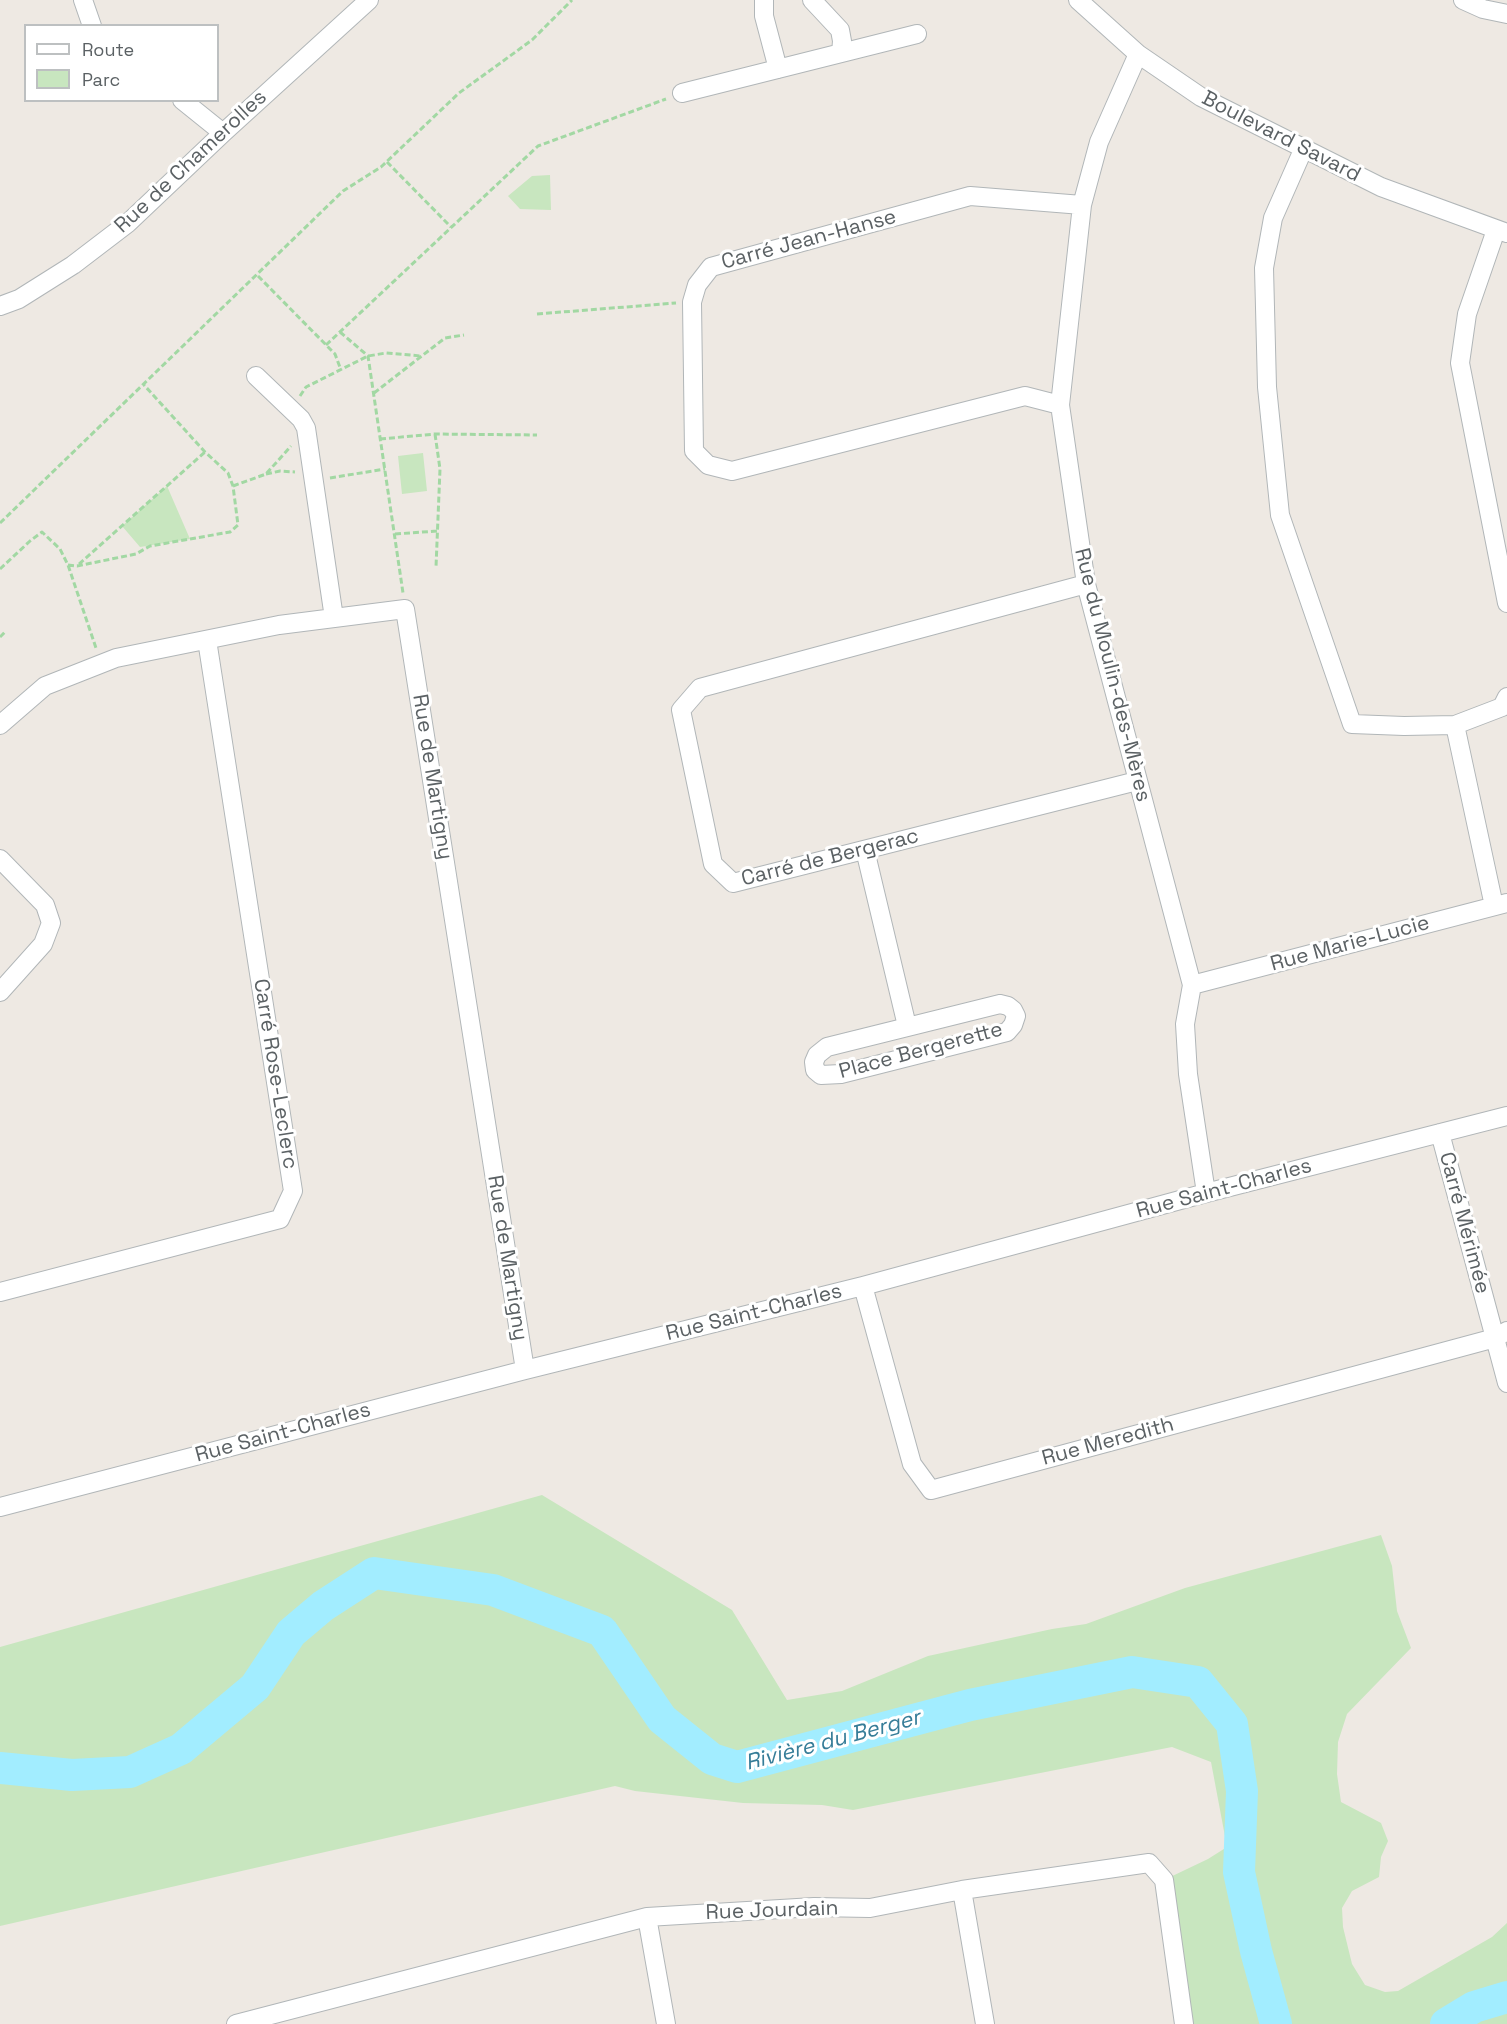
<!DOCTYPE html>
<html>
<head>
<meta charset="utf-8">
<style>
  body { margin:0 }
  #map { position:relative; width:1507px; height:2024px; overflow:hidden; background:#eee9e3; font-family:"Space Grotesk",sans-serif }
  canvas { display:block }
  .legend { position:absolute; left:24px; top:24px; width:195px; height:78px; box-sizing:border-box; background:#fff; border:2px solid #bdc0c1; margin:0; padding:8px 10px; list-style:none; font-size:18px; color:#5b6164 }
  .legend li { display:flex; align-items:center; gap:12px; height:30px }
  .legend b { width:30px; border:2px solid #bdc0c1 }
</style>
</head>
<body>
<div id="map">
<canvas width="1507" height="2024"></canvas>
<ul class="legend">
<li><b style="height:8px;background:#fff"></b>Route</li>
<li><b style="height:16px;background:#c8e6bf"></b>Parc</li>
</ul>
</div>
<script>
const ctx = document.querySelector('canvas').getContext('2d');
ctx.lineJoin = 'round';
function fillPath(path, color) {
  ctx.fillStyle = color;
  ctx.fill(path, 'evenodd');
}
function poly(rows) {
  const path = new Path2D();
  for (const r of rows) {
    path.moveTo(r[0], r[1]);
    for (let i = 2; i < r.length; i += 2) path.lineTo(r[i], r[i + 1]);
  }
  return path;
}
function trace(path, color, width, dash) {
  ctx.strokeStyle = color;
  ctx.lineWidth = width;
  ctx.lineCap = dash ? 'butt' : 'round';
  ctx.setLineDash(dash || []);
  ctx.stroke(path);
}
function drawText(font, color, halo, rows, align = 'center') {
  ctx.font = font + ' "Space Grotesk",sans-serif';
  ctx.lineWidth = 6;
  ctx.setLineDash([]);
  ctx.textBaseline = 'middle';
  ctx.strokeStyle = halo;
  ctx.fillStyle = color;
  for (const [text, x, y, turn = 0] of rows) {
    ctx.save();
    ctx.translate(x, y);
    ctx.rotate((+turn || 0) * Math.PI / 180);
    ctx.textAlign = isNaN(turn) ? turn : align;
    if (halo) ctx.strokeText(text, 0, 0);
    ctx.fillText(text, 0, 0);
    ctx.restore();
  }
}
fillPath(poly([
  [550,175,551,210,520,209,508,196,532,176],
  [423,453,427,491,402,494,398,456],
  [167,486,190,539,140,547,122,526],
  [542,1495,732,1610,787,1700,842,1691,928,1656,1052,1629,1086,1624,1185,1588,1381,1535,1392,1566,1397,1611,1411,1648,1347,1714,1338,1742,1337,1774,1341,1802,1381,1823,1388,1841,1381,1857,1379,1877,1352,1891,1342,1908,1343,1927,1352,1964,1365,1985,1385,1992,1398,1991,1492,1937,1507,1923,1507,2024,1184,2024,1164,1880,1208,1859,1227,1847,1211,1762,1172,1747,853,1810,822,1805,743,1803,635,1791,615,1786,0,1926,0,1647]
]), '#c8e6bf');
trace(poly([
  [0,1768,72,1775,130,1772,181,1749,255,1687,291,1633,323,1606,374,1573,493,1590,602,1631,662,1719,712,1759,737,1767,970,1705,1132,1672,1198,1682,1232,1724,1242,1791,1239,1872,1256,1951,1276,2024],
  [1446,2024,1474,2007,1507,1997]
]), '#a2edff', 32);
const minor = poly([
  [83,0,92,26],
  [764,0,764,16,778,69],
  [812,0,840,30,842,41,841,53],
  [1078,0,1138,54,1201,97,1381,187,1507,233],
  [1463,0,1483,9,1507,14],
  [1138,54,1099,142,1082,205,1060,405,1086,584,1192,985,1185,1024,1188,1074,1206,1193],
  [682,93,917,34],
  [182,100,223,133],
  [1303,150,1273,218,1264,268,1267,387,1280,515,1352,724,1404,726,1455,725,1502,707,1507,697],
  [1496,230,1467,314,1460,363,1507,603],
  [0,306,19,299,73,265,128,223,223,133,369,0],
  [256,376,301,419,306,428,334,618],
  [1060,405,1025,396,732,471,708,465,694,451,692,302,697,285,711,267,970,196,1082,205],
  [1086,584,700,688,681,710,713,864,733,883,1137,781],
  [0,725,45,686,116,658,279,625,405,609,525,1370],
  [1455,725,1494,906],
  [865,850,907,1026],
  [0,859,45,905,51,923,43,944,0,992],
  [1192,985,1507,903],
  [1000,1004,1008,1006,1013,1010,1016,1016,1013,1025,1007,1032,999,1034,841,1074,821,1075,815,1070,814,1062,817,1055,827,1047,1000,1004],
  [1440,1133,1507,1383],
  [863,1286,912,1464,931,1490,1495,1338,1507,1331],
  [0,1292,280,1219,293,1191,207,640],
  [0,1507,525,1370,863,1286,1206,1193,1507,1116],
  [962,1890,985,2024],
  [647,1917,666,2024],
  [236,2024,647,1917,814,1907,870,1908,962,1890,1149,1863,1164,1880,1184,2024]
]);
trace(minor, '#b1b6b8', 20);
trace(poly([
  [387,162,451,227],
  [258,276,335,354,341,370],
  [537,314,676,303],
  [340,332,368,356,403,593],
  [326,345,538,146,666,99],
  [374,393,445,338,464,335],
  [300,396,306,387,368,356,386,353,421,356],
  [435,434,440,469,436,567],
  [380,439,435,434,537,435],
  [266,474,280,471,295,472],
  [330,478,385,469],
  [233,486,266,474,291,446],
  [0,523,343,191,381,167,459,93,532,40,572,0],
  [395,534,438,531],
  [79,564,205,452],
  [68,565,77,566,136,554,150,546,230,532,238,525,233,486,228,473,205,452,144,385],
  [0,569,30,541,42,532,60,549,68,565,96,648],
  [0,637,5,632]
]), '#a2d8a3', 3, [6, 3]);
trace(minor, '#fff', 18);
drawText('21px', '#5b6164', '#fff', [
  ["Boulevard Savard",1281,137,27],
  ["Rue de Chamerolles",191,162,-43],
  ["Carré Jean-Hanse",809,240,-15],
  ["Rue du Moulin-des-Mères",1112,675,76],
  ["Rue de Martigny",432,777,81],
  ["Carré de Bergerac",830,858,-14],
  ["Rue Marie-Lucie",1350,944,-15],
  ["Place Bergerette",921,1051,-15],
  ["Carré Rose-Leclerc",275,1074,81],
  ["Rue Saint-Charles",1224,1189,-15],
  ["Carré Mérimée",1464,1223,75],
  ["Rue de Martigny",507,1258,81],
  ["Rue Saint-Charles",754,1313,-14],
  ["Rue Saint-Charles",283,1433,-15],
  ["Rue Meredith",1108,1442,-15],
  ["Rue Jourdain",772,1911,-2]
]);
drawText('italic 22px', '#367d98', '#fff', [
  ["Rivière du Berger",833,1741,-15]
]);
</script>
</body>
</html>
